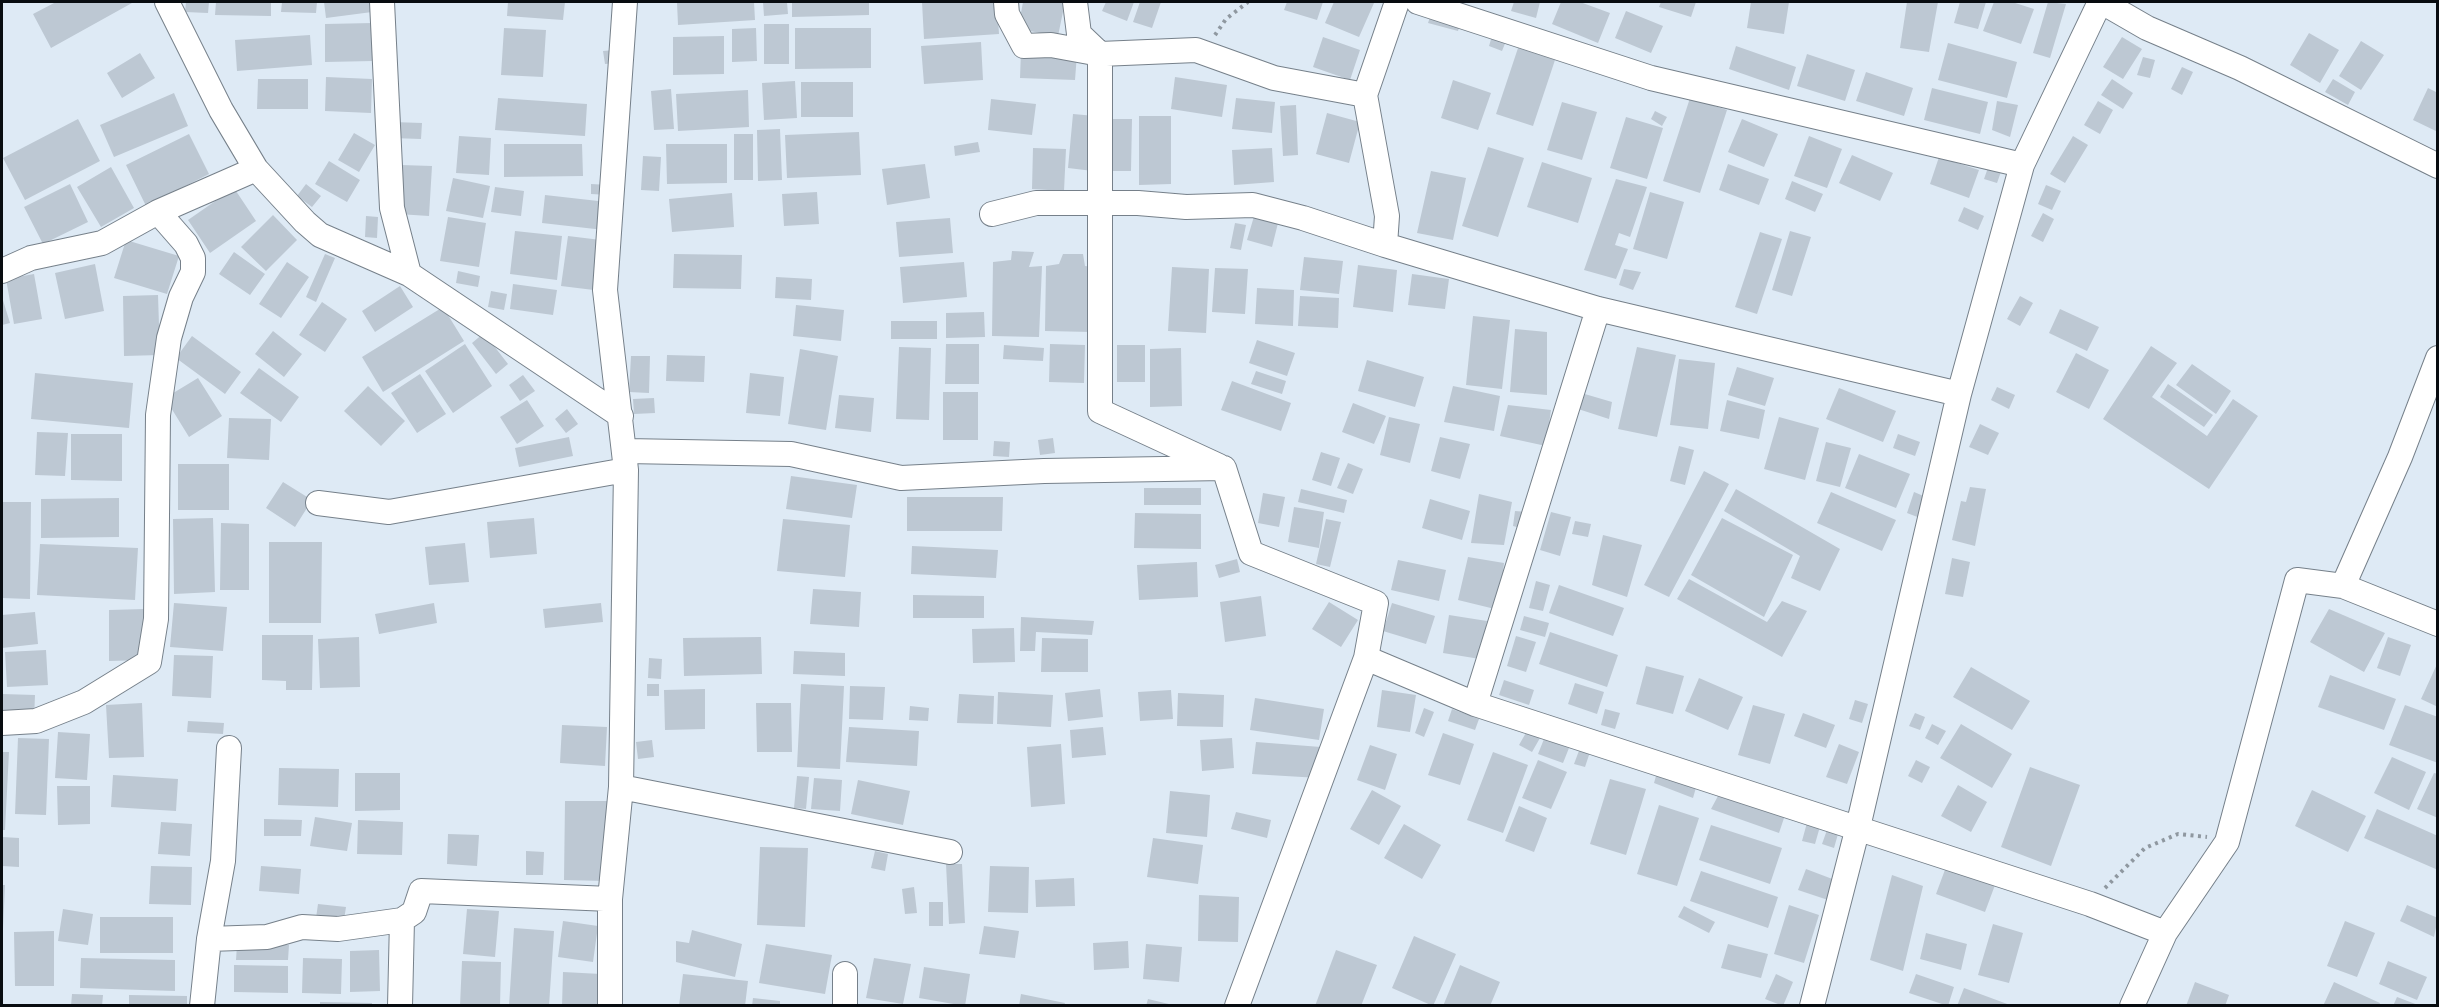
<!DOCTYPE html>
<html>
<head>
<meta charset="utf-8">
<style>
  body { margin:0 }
  #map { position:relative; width:2439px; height:1007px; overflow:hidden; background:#deeaf5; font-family:Overpass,sans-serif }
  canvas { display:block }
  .frame { position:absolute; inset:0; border:3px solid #080c10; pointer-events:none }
</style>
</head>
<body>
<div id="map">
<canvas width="2439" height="1007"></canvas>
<div class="frame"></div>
</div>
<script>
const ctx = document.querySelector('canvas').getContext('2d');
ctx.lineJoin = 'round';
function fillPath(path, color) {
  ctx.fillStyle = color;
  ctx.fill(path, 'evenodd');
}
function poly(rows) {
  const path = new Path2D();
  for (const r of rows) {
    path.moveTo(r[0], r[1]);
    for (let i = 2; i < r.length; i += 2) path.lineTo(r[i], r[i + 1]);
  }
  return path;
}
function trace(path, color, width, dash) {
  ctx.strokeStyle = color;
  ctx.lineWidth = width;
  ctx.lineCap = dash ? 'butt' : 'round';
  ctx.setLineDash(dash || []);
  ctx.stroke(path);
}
fillPath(poly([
  [56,2,131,2,132,3,51,48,33,14],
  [186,2,209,2,208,13,185,12],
  [216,2,271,2,271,16,215,15],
  [282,2,317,2,316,13,281,12],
  [324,2,371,2,372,12,326,18],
  [508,2,565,2,563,20,507,16],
  [677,2,754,2,755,20,678,25],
  [763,2,787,2,788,14,764,16],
  [792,2,869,2,869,15,792,17],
  [922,2,997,2,999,34,924,39],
  [1023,2,1065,2,1058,36,1018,29],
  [1106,2,1134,2,1127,21,1102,11],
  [1140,2,1161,2,1152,28,1133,22],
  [1287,2,1323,2,1317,20,1284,10],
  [1334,2,1374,3,1359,37,1325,23],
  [1514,2,1540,2,1536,18,1511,11],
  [1561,2,1580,2,1610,13,1598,43,1552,24],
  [1661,2,1696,2,1691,17,1659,7],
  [1751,2,1789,2,1784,34,1747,28],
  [1907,2,1938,2,1929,52,1900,48],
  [1960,2,1986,2,1978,29,1954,23],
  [1994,2,2012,2,2034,9,2021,44,1983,31],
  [2048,2,2066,4,2050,58,2033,53],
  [1432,11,1461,20,1458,31,1428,23],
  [1626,11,1663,26,1651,53,1615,38],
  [373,23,373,61,325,62,325,24],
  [764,24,789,24,789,64,764,64],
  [504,28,546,30,543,77,501,75],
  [756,28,757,61,732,62,732,29],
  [795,28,871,28,871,68,795,69],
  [2309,33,2339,50,2320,83,2290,65],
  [310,35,312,65,237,71,235,40],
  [724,36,724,74,673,75,673,37],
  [1492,36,1506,41,1502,51,1489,46],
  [1323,37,1360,50,1350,80,1313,67],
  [2122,37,2142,49,2123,79,2103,67],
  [2361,41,2384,55,2361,90,2339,76],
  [981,42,983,80,924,84,921,46],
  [1948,43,2017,62,2007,98,1938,80],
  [1736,46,1796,67,1789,90,1729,69],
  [1518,48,1555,60,1533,126,1496,114],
  [615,50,616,63,605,64,603,51],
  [1021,51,1077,54,1075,80,1020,78],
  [140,53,155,78,122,98,107,73],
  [1807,54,1855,70,1845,101,1797,86],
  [2143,57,2155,60,2150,78,2137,75],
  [2182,67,2193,72,2182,95,2171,89],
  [1866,72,1913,88,1904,116,1856,101],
  [326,77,372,79,371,113,325,111],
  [1175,77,1227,85,1222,117,1171,109],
  [258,79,308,79,308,109,257,109],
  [2112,79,2133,93,2123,109,2101,95],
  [2333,79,2355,92,2348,105,2325,92],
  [1453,80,1491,93,1478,130,1441,118],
  [795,81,797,118,764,120,762,83],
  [801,82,853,82,853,117,801,117],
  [1932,88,1988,102,1980,134,1924,120],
  [2428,88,2438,93,2438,132,2413,120],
  [671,89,674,129,654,130,651,91],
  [748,90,749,127,678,131,676,94],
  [174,93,188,126,114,157,100,125],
  [498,98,587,104,585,136,495,130],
  [1236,98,1275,102,1272,133,1232,129],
  [1690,98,1727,110,1700,193,1663,181],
  [991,99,1036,104,1032,135,988,130],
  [1997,101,2018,105,2010,137,1992,130],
  [2098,101,2113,110,2100,134,2084,125],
  [1562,102,1597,112,1582,160,1547,150],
  [1296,105,1298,155,1283,156,1280,106],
  [1655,111,1667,117,1662,126,1651,119],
  [1327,113,1360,122,1349,163,1316,154],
  [1073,114,1095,116,1093,171,1068,168],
  [1139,116,1171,116,1171,184,1139,185],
  [1626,117,1663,128,1647,179,1610,168],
  [78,119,100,161,25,200,3,158],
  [1101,119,1132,119,1131,171,1101,171],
  [1742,119,1778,134,1764,167,1728,152],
  [393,122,422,123,421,139,392,138],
  [780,129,782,180,758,181,757,130],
  [859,132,861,175,787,178,785,135],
  [354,133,375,145,359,172,338,160],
  [189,134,209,174,146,206,126,165],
  [734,134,753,134,753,180,734,180],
  [459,136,491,138,489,175,456,173],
  [1809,136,1842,149,1827,188,1794,176],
  [2073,136,2088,145,2065,183,2050,174],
  [978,142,980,152,955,156,954,146],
  [504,144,582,144,583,176,504,177],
  [666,144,727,144,727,183,667,184],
  [1488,147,1524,158,1498,237,1462,226],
  [1033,148,1066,149,1064,191,1032,189],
  [1272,148,1274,182,1234,185,1232,150],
  [1852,155,1893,173,1880,201,1839,183],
  [643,156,661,157,659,191,641,190],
  [1939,157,1979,170,1969,198,1930,184],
  [329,161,360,180,347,202,315,184],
  [1542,162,1592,178,1578,223,1527,207],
  [1990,162,2003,166,1997,183,1984,179],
  [925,164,930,198,887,205,882,169],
  [1728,164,1769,179,1759,205,1719,190],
  [401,165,432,166,429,216,398,214],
  [111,167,134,208,101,227,77,187],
  [1431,171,1466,178,1453,240,1417,233],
  [453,178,490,186,483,218,446,211],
  [1616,179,1647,187,1630,237,1619,233,1615,245,1628,249,1616,279,1584,270],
  [1792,181,1823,194,1815,212,1785,199],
  [70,184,88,222,43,244,24,207],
  [306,184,321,196,312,207,297,196],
  [591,184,609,185,609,195,591,194],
  [2046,185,2061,191,2052,210,2038,204],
  [495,187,524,191,521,216,491,212],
  [234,188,256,221,210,253,188,220],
  [817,192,819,224,784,226,782,194],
  [1650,192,1684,202,1667,259,1633,249],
  [732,193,734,227,672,232,669,199],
  [545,195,607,202,604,230,542,223],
  [1964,207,1984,216,1978,230,1958,221],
  [1255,213,1279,219,1272,247,1247,240],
  [2043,213,2054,219,2043,242,2031,236],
  [273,215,297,240,266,271,241,247],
  [366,216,378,217,377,238,365,237],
  [448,217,486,223,479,267,440,261],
  [950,218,953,253,899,257,896,222],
  [1235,223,1246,225,1241,250,1230,248],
  [515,231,562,236,557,280,510,274],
  [1790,231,1811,237,1792,296,1772,290],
  [1760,232,1782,239,1757,314,1735,307],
  [568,236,609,241,602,291,561,286],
  [126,240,179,256,167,294,114,278],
  [1012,251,1034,252,1029,267,1042,266,1039,337,992,336,993,262,1011,260],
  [234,252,265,274,250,295,219,274],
  [325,254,335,258,316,302,306,297],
  [674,254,742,255,741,289,673,288],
  [1063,254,1083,254,1085,266,1094,267,1092,332,1045,331,1046,266,1059,264],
  [1304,257,1343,261,1339,294,1300,290],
  [287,262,309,277,281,318,259,304],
  [964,262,967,297,903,303,900,267],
  [95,264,104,311,65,319,55,273],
  [1358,265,1397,270,1393,312,1353,307],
  [1172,267,1209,269,1206,333,1168,331],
  [1215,268,1248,269,1245,314,1212,312],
  [1624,269,1641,272,1633,290,1619,285],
  [458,271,480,276,478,287,456,283],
  [34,274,42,319,14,324,6,279],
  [1412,274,1449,279,1445,309,1408,305],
  [776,277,812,279,811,300,775,298],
  [513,284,557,290,553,315,510,309],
  [400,286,413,307,375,332,362,311],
  [1257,288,1294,290,1293,326,1255,324],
  [491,291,507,294,504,310,488,307],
  [158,295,160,355,124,356,123,296],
  [1300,296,1339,298,1338,328,1298,326],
  [2020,296,2033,303,2020,326,2007,319],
  [2,297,10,323,2,325],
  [322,302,347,319,325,352,299,335],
  [796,305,844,310,841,341,793,336],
  [443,307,464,341,383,392,362,357],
  [2060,309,2099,327,2087,351,2049,333],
  [984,312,985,337,946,338,946,313],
  [1473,316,1510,320,1502,389,1466,385],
  [891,321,937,321,937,339,891,339],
  [1515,329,1547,332,1547,395,1510,392],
  [273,331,302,354,284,377,255,354],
  [484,333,508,364,496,374,472,343],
  [192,336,241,372,225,394,176,358],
  [1257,340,1295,353,1287,376,1249,363],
  [465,344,492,386,453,413,425,371],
  [946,344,979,344,979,384,945,384],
  [1050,344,1085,345,1084,383,1049,382],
  [1004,345,1044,348,1043,361,1003,359],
  [1117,345,1145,345,1145,382,1117,382],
  [2151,346,2177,363,2152,397,2207,436,2233,399,2258,416,2209,489,2103,419],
  [899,347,931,348,929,420,896,419],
  [1637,347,1676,355,1657,437,1618,429],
  [1181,348,1182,406,1150,407,1150,349],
  [800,349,838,356,826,430,788,424],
  [2076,353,2109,370,2089,409,2056,392],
  [667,355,705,356,704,382,666,381],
  [631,356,650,356,649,393,629,392],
  [1679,359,1715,363,1708,429,1670,425],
  [1367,360,1424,377,1415,407,1358,391],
  [2192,364,2231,391,2216,414,2176,385],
  [1737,367,1774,378,1765,406,1728,395],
  [259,368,299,397,281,422,240,393],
  [1256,371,1286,381,1282,394,1251,384],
  [35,373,133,383,129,428,31,419],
  [750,373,784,377,780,416,746,413],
  [420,374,446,414,417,433,391,393],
  [523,375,535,391,520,401,509,385],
  [198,378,222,416,189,437,165,398],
  [1232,381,1291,403,1281,431,1221,410],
  [2168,384,2213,415,2204,427,2160,397],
  [368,386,405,421,381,446,344,411],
  [1453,386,1500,396,1494,431,1444,422],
  [1997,387,2015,395,2009,409,1991,400],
  [1839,388,1896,411,1883,442,1826,419],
  [943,392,978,392,978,440,943,440],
  [1578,392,1612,402,1609,419,1572,407],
  [839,395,874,398,871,432,835,428],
  [654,398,655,413,634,414,633,399],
  [527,400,544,426,517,444,500,417],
  [1727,400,1765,410,1759,439,1720,431],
  [1353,403,1386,416,1374,444,1342,432],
  [1508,405,1551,410,1546,446,1500,436],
  [567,409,578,424,566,433,555,419],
  [1389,417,1420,424,1410,463,1380,455],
  [1779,417,1819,428,1805,480,1764,469],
  [229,418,271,419,269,460,227,458],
  [1980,424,1999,433,1988,455,1969,447],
  [37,432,68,433,65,476,35,475],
  [71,434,122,434,122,481,71,480],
  [1898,434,1920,442,1915,456,1893,448],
  [569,437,573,456,519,467,515,448],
  [1440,437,1470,444,1460,479,1431,471],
  [1053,438,1055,453,1040,455,1038,440],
  [994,441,1010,442,1009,457,993,456],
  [1826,442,1851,448,1840,487,1816,481],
  [1679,446,1694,450,1685,485,1670,481],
  [1321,452,1340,458,1331,486,1312,480],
  [1859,454,1910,474,1896,508,1845,488],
  [1348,463,1363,469,1353,494,1337,488],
  [178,464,229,464,229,510,178,510],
  [1704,471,1729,484,1669,597,1644,585],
  [791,476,857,485,852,518,786,509],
  [283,482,312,500,295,527,266,508],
  [1970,487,1986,489,1975,546,1952,540,1961,501,1966,502],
  [1144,488,1201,488,1201,505,1144,505],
  [1301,489,1347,500,1344,513,1298,502],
  [1736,489,1840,549,1820,591,1791,578,1800,556,1724,511],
  [1831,492,1896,520,1882,551,1817,523],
  [1914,492,1926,497,1920,518,1907,513],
  [1263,493,1285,497,1279,527,1258,523],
  [1479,494,1512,502,1504,545,1471,543],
  [907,497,1003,497,1002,531,907,531],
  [119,498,119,537,41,538,41,499],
  [1430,499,1470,511,1462,540,1422,528],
  [2,502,31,502,30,599,2,598],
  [1294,507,1324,512,1319,548,1288,542],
  [1515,511,1527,512,1524,529,1513,526],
  [1551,512,1571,517,1560,556,1540,550],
  [1135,513,1201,514,1201,549,1134,548],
  [213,518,215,592,174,594,173,519],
  [534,518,537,554,490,558,487,522],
  [1722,518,1793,555,1764,617,1691,575],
  [783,519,850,525,845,577,777,571],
  [1326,519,1341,522,1330,567,1316,564],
  [1575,521,1591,524,1588,537,1572,534],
  [221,523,249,524,249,590,220,590],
  [1603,535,1642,545,1627,597,1592,585],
  [269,542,322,542,321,623,269,623],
  [465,543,469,582,429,585,425,547],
  [40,544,138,548,135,600,37,595],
  [912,546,998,550,996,578,911,574],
  [1468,557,1504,563,1499,610,1458,600],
  [1952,558,1970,562,1963,597,1945,594],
  [1237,559,1240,572,1219,578,1215,565],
  [1398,560,1446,570,1439,601,1391,590],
  [1197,562,1198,597,1139,600,1137,565],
  [1689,579,1767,622,1782,601,1807,611,1782,657,1677,599],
  [1536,581,1550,585,1543,611,1529,608],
  [1559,585,1624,608,1613,636,1549,613],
  [813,589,861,592,859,627,810,624],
  [913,595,984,596,984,618,913,618],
  [1261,596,1266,636,1225,642,1220,602],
  [1329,602,1358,620,1341,647,1312,629],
  [174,603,227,607,223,651,170,647],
  [434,603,437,623,379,634,375,614],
  [601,603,603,622,545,628,543,609],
  [1392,603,1435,616,1426,644,1383,631],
  [145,609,146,660,109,661,109,610],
  [2329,609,2385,633,2364,672,2310,642],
  [35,612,38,644,2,648,2,615],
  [1449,615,1487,621,1480,659,1443,653],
  [1524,616,1549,623,1545,637,1520,630],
  [1021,617,1094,621,1092,635,1036,632,1035,651,1020,651],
  [1014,628,1015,662,973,663,972,629],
  [1550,632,1618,655,1607,687,1539,664],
  [262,635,313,635,312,690,286,690,286,681,262,680],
  [1516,636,1536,642,1526,672,1507,666],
  [359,637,360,687,320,688,318,639],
  [761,637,762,674,684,676,683,638],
  [2388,637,2411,645,2400,676,2377,668],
  [1042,638,1088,639,1088,672,1041,672],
  [46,650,48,685,7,687,5,652],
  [794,651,845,653,845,676,793,674],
  [174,655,213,656,211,698,172,696],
  [649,658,662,659,661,679,648,678],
  [2438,662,2438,707,2421,699],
  [1646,666,1684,676,1673,714,1636,704],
  [1971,667,2030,701,2012,730,1953,697],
  [2330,675,2396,699,2384,730,2318,707],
  [1699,678,1743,697,1728,730,1685,711],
  [1504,680,1534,690,1529,705,1499,695],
  [1575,683,1604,692,1597,714,1568,704],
  [647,684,659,684,659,696,647,696],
  [801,684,844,686,840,769,797,767],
  [850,686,885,687,883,720,849,719],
  [705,689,705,729,665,730,664,690],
  [1100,689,1103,717,1068,721,1065,693],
  [1171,690,1173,719,1140,721,1138,692],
  [1382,690,1416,695,1410,732,1377,727],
  [998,692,1053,695,1051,727,997,724],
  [1178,693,1224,695,1223,727,1177,726],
  [2,694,35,695,34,720,2,719],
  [959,694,994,696,993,724,957,723],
  [1255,698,1324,709,1319,740,1250,730],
  [1855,700,1868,704,1862,723,1849,719],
  [142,703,144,757,109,758,106,705],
  [756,703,791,703,792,752,757,752],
  [1753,705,1785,714,1770,764,1738,755],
  [2405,705,2438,717,2438,763,2389,745],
  [910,706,929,708,928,721,909,720],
  [1424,708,1434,712,1424,737,1415,733],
  [1452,709,1479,719,1475,730,1448,721],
  [1605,709,1620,713,1615,729,1601,725],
  [1803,713,1835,725,1826,748,1794,736],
  [1915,713,1925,717,1920,730,1909,726],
  [188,721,224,723,223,734,187,732],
  [1932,724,1946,731,1938,745,1925,738],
  [1961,724,2012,754,1992,788,1940,758],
  [562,725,607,727,605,766,560,763],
  [849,727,919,731,917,766,846,762],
  [1103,727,1106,755,1072,758,1070,730],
  [1527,731,1540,738,1532,752,1519,745],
  [58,732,90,734,87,780,55,778],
  [1443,733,1474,744,1460,785,1428,775],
  [18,738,49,739,46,815,15,814],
  [1232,738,1234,768,1202,771,1200,740],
  [1544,739,1569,748,1563,763,1538,754],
  [652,740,654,757,638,759,636,742],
  [1256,742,1321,747,1319,778,1252,774],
  [1061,744,1065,804,1031,807,1027,747],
  [1839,744,1859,752,1847,784,1826,777],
  [1370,745,1397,754,1385,790,1357,780],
  [1580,748,1590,752,1585,767,1574,764],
  [2,752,9,752,5,830,2,830],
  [1493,752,1528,765,1503,833,1467,820],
  [2392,757,2426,772,2409,810,2374,793],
  [1538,760,1567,772,1551,809,1522,798],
  [1916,760,1930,767,1922,783,1908,776],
  [2030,767,2080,785,2051,866,2001,847],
  [279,768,339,769,338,807,278,805],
  [1658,769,1697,784,1693,798,1654,783],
  [355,773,400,773,400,810,355,811],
  [2434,773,2438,774,2438,818,2417,809],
  [113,775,178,779,176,811,111,807],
  [797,776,809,777,806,809,794,808],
  [814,778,842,780,840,811,811,809],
  [1610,779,1646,789,1626,855,1590,844],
  [858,780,910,791,903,825,851,814],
  [1958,785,1987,802,1971,832,1941,816],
  [57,786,90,786,90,824,58,825],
  [1372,790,1401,806,1379,845,1350,829],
  [2312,790,2366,816,2348,852,2295,826],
  [1170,791,1210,795,1207,837,1166,833],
  [1718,796,1785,815,1779,833,1711,809],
  [565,801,608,801,606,881,564,880],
  [1659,805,1699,818,1677,886,1637,874],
  [1519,806,1547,818,1534,852,1505,841],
  [2377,809,2438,836,2438,870,2364,838],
  [1236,812,1271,820,1267,838,1231,829],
  [315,817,352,823,347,851,310,846],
  [264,819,302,820,301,836,264,836],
  [1808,819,1821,823,1815,844,1802,841],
  [358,820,403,822,402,855,357,854],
  [161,822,192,824,190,856,158,854],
  [1404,824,1441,845,1422,879,1384,858],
  [1711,825,1782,848,1770,884,1699,860],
  [1827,830,1838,834,1834,848,1822,844],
  [448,834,479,835,477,866,447,864],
  [2,837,19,838,19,867,2,866],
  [1153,838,1203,845,1198,884,1147,877],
  [760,847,808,848,805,927,757,925],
  [526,851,544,852,543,875,526,875],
  [875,851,888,854,885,871,871,868],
  [946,864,962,864,965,923,949,924],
  [151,866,192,867,191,905,149,904],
  [261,866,301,869,299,894,259,891],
  [990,866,1029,867,1028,913,988,912],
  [1946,867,1995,885,1985,912,1936,894],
  [1806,869,1835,880,1828,900,1798,890],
  [1701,871,1778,897,1768,928,1690,901],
  [1892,875,1923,886,1903,971,1870,960],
  [1074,878,1075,906,1036,907,1035,880],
  [2,885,5,885,3,929,2,929],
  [914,887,917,913,905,914,902,889],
  [1199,895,1239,897,1238,942,1198,941],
  [929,902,943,902,943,926,929,926],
  [318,904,346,907,344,920,316,918],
  [1789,905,1819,915,1804,963,1774,954],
  [2407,905,2438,918,2434,937,2400,921],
  [1684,906,1715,922,1709,933,1678,917],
  [63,909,93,914,88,945,58,941],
  [467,909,499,911,495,957,463,954],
  [100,917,173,917,173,953,100,953],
  [563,921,598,926,593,962,558,957],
  [2345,921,2375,933,2357,977,2327,966],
  [1993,924,2023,933,2009,983,1978,975],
  [984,926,1019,931,1015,958,979,954],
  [514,928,554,931,549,1006,509,1006],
  [692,930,742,944,735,977,676,962,676,941,689,943],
  [54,931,54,986,15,986,14,932],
  [1926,933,1967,944,1961,970,1920,959],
  [1414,936,1456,954,1433,1006,1392,988],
  [1128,941,1129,968,1094,970,1093,943],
  [766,944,832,955,825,994,759,983],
  [1146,944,1182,947,1179,982,1143,979],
  [1728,944,1768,954,1761,978,1721,968],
  [237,945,289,945,288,960,236,960],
  [379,950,380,991,350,992,350,951],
  [1336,950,1377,965,1361,1006,1315,1006],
  [81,958,175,960,175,991,80,988],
  [303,958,342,959,341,994,302,993],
  [874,958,911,964,903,1004,866,998],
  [462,961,501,962,500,1006,460,1006],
  [2388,961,2427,977,2417,1000,2379,984],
  [234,965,288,966,288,993,234,992],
  [1460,965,1500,982,1490,1006,1443,1006],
  [924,967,970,974,965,1006,919,998],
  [563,972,601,974,599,1006,562,1006],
  [683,974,748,981,745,1006,679,1006],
  [1776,974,1793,982,1783,1006,1765,999],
  [1916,974,1954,987,1948,1006,1909,993],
  [2195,982,2229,995,2225,1006,2186,1006],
  [2334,982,2380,1003,2379,1006,2323,1006],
  [1964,988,2010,1005,2010,1006,1957,1006],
  [72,994,103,995,102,1006,71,1006],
  [1021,994,1065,1003,1064,1006,1019,1006],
  [129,995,187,996,187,1006,129,1006],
  [2397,997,2418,1005,2418,1006,2393,1006],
  [753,998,780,1001,780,1006,752,1006],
  [1148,999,1173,1005,1173,1006,1146,1006],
  [320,1002,372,1003,372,1006,320,1006]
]), '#bdc8d3');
const minor = poly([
  [167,2,221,110,256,169,305,222,320,235,409,274,621,416],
  [382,2,392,208,409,274],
  [1006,2,1007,14,1024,46,1051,45,1100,54,1196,50,1274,78,1365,95],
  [1075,2,1079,34,1100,54,1100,411,1219,466],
  [1397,2,1365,95,1387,216,1385,245,1598,309,1959,394],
  [1418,2,1651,78,2022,165],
  [2102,2,2147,28,2240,68,2438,166],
  [992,214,1036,203,1138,203,1186,207,1253,205,1303,218,1385,245],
  [2,271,31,258,102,243,158,212,256,169],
  [626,451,791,454,901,478,1044,471,1224,468,1251,553,1376,603,1366,658,1237,1006],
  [318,503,389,512,626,470],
  [2343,586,2400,457,2438,358],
  [1366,658,1475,704,2090,904,2165,933],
  [1475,704,1598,309],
  [2,723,36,721,84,702,149,662,156,619,158,415,169,338,181,297,193,272,193,258,186,244,158,212],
  [621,787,950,852],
  [209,939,267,937,302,927,338,929,402,920,414,912,421,891,610,899],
  [845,974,845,1006],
  [202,1006,209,939,223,861,229,748],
  [400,1006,402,920],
  [610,1006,610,899,621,787,626,470,605,290,625,2],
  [1812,1006,1858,827,1959,394,2022,165,2100,2],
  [2132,1006,2165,933,2227,842,2297,580,2343,586,2438,624]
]);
trace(minor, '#76808a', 26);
trace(poly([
  [1215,35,1226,19,1248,2],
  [2105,888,2145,848,2178,834,2207,837]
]), '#8f98a0', 4, [3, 4.5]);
trace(minor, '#fff', 24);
</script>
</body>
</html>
